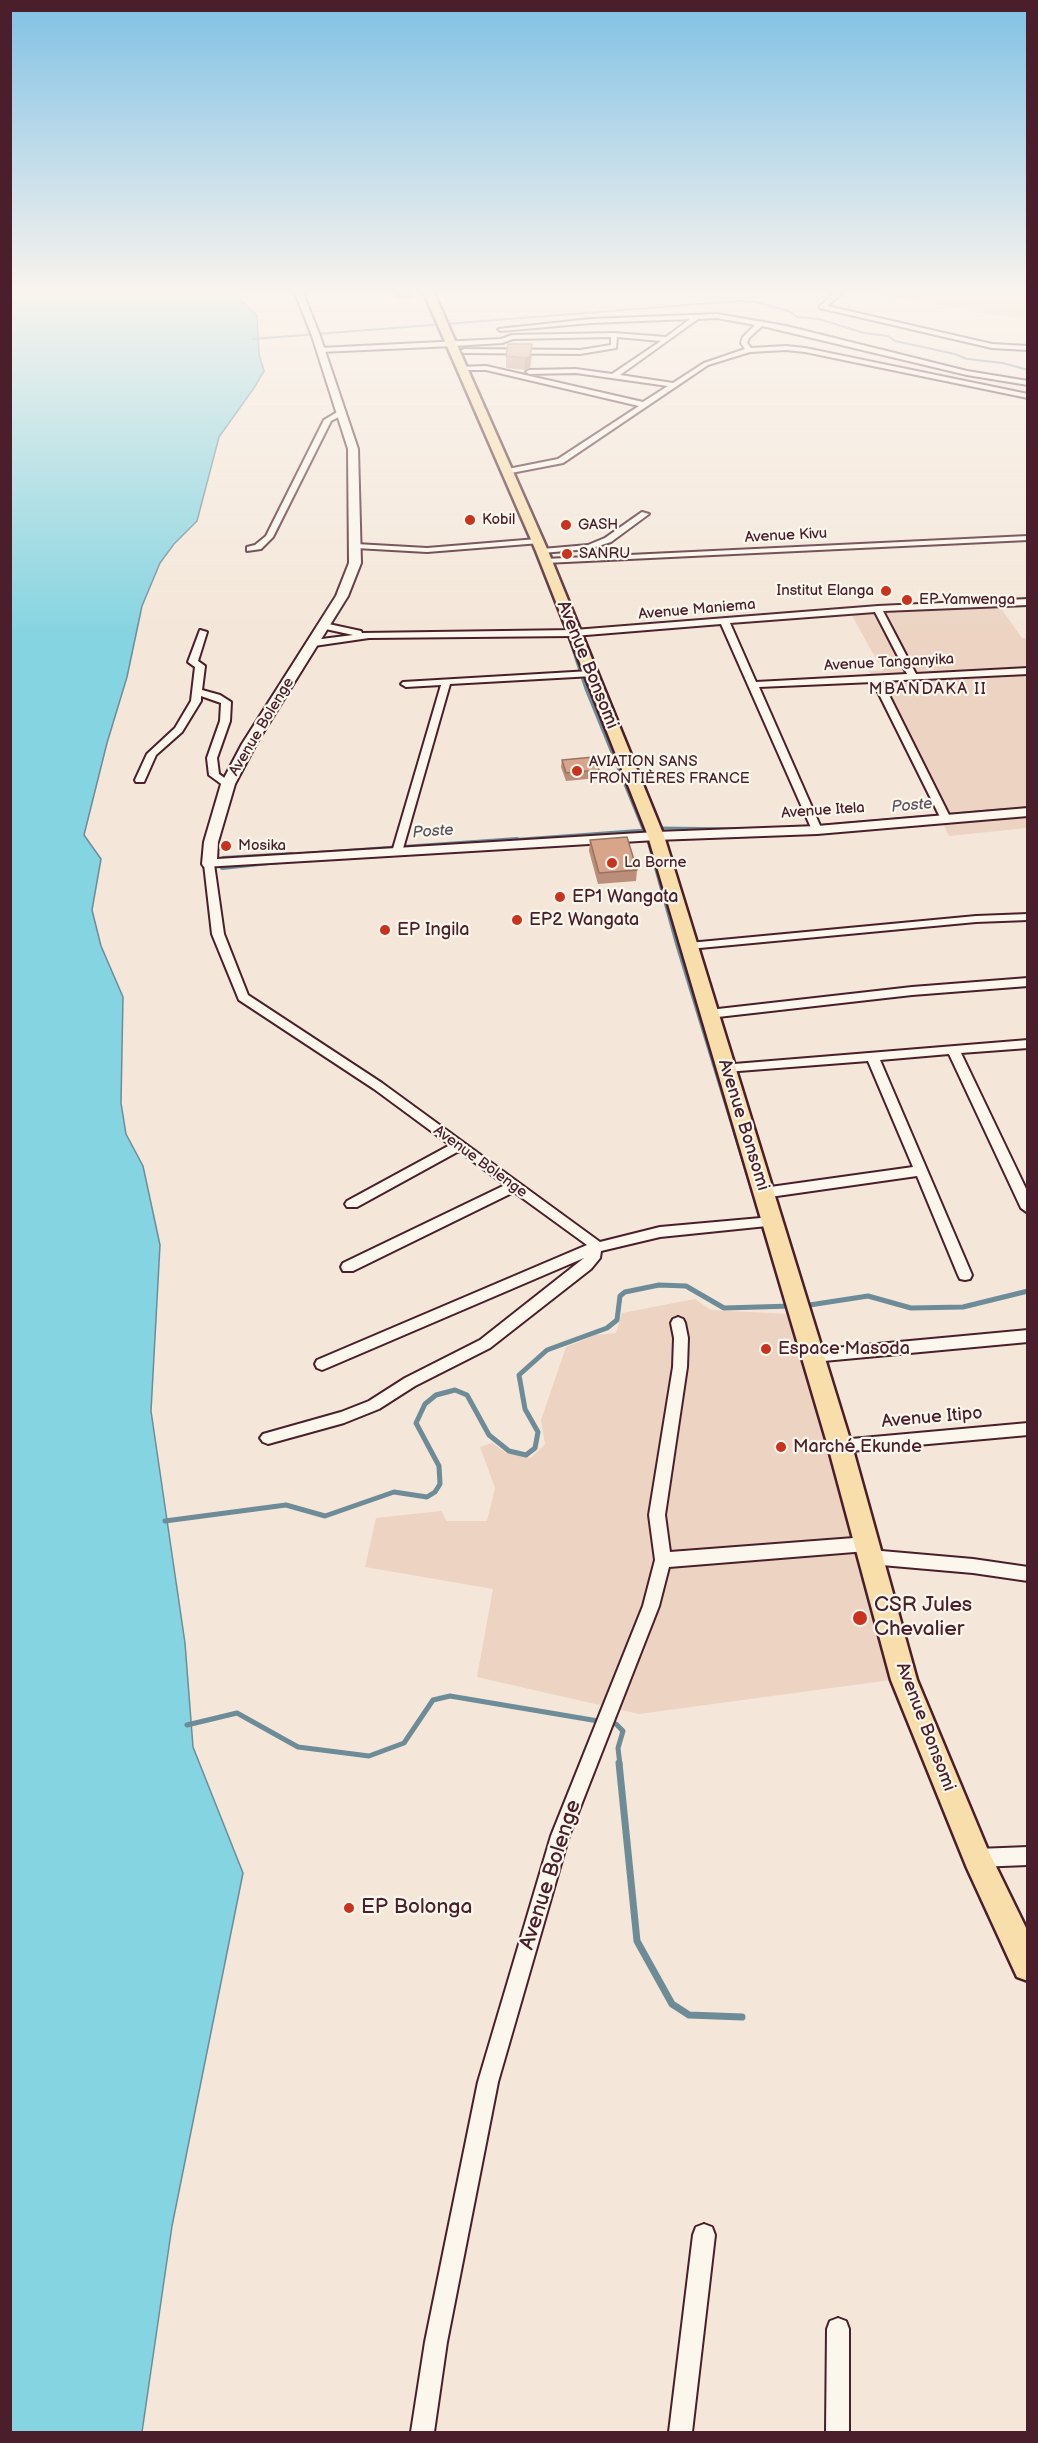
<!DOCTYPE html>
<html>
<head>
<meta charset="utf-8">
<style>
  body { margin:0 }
  #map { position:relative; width:1038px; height:2443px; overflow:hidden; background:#f4e7d9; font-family:"Balsamiq Sans",sans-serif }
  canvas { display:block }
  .frame { position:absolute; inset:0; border:12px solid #4a1f2b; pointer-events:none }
</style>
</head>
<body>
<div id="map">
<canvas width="1038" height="2443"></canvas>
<div class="frame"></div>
</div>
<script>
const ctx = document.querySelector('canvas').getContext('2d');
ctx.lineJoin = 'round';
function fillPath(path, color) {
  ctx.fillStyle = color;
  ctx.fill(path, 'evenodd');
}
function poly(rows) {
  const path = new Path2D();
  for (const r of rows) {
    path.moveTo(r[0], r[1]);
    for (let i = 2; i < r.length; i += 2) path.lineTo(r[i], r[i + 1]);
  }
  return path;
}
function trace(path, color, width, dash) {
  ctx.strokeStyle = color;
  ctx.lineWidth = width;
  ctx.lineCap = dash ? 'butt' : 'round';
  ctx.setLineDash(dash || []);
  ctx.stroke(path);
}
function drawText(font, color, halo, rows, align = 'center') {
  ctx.font = font + ' "Balsamiq Sans",sans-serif';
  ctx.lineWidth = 4.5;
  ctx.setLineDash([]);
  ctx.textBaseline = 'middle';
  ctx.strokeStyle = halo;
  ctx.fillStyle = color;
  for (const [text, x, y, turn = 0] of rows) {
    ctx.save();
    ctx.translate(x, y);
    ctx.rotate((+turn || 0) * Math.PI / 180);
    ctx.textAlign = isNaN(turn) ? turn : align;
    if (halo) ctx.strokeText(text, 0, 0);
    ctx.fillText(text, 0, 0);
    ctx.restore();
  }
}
fillPath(poly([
  [870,293,1027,293,1027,320,991,314],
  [996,601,1022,638,1027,638,1027,828,949,836,869,671,883,671,847,607],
  [695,1299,711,1310,789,1314,898,1679,639,1714,477,1677,493,1589,365,1567,376,1518,441,1511,447,1521,487,1521,495,1488,480,1447,492,1443,506,1453,531,1458,545,1444,541,1420,566,1347,596,1335,616,1333,622,1313]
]), '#ecd3c2');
const water = poly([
  [11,293,234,293,257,316,259,354,264,371,254,388,219,437,197,521,174,544,160,563,142,606,127,677,107,743,84,835,101,859,92,910,101,946,123,997,121,1103,126,1134,143,1166,160,1245,151,1411,185,1643,193,1747,243,1873,172,2226,142,2432,11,2432,11,293]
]);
fillPath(water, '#85d4e1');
trace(water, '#6d8c98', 1.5);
trace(poly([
  [434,316,442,333],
  [452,333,462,356],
  [253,339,739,301,756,302,789,311,797,317,819,319,864,333,888,336,895,341,955,354,967,359,1003,363,1028,370]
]), '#6d8c98', 2);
trace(poly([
  [567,631,586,689,648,841],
  [815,826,1001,810],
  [656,828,747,829],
  [495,841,645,830]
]), '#6d8c98', 3);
trace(poly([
  [648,839,677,944,760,1215],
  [303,854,517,839],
  [223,858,292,854],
  [222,868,279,862]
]), '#6d8c98', 4);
trace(poly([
  [803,1306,868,1296,911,1308,963,1307,1028,1291],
  [165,1521,286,1505,325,1516,394,1492,427,1497,435,1492,440,1484,439,1466,416,1423,425,1404,436,1395,455,1390,467,1395,489,1435,509,1451,526,1455,535,1448,538,1432,525,1409,519,1375,547,1350,607,1328,617,1320,620,1296,625,1292,659,1285,686,1286,724,1308,792,1306],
  [187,1725,237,1713,298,1747,369,1756,404,1743,433,1700,450,1696,616,1724,623,1731,618,1748,620,1765]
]), '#6d8c98', 5);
trace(poly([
  [619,1763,637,1941,672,2004,689,2015,742,2017]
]), '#6d8c98', 7);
const street = poly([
  [835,293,842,293,827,306,992,344,1028,346,1028,350,992,348,820,308,820,306,835,293],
  [717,314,786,326,967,371,1028,381,1028,385,967,375,762,326,749,338,747,343,751,348,786,346,805,348,1028,394,1028,398,805,352,786,350,750,352,708,365,563,463,506,474,503,474,503,470,558,459,639,406,486,370,460,370,458,367,486,366,643,402,668,386,576,373,529,374,526,372,529,370,576,369,612,374,661,341,617,337,616,348,580,354,464,353,461,351,464,349,580,350,611,345,611,337,513,339,502,343,453,346,320,352,317,350,320,348,501,339,512,335,614,333,666,337,690,319,591,323,501,331,498,329,591,319,717,314],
  [717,318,755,325,743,337,741,343,745,349,704,363,673,383,620,375,698,319,717,318],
  [339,411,346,413,331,421,273,537,261,549,247,551,247,547,255,545,266,536,324,420,339,411],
  [642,512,649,514,611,542,589,549,542,553,538,551,542,549,588,545,605,538,642,512],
  [1028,536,1028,540,545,563,541,561,545,559,1028,536],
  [537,539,540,539,540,543,427,552,356,548,352,546,356,544,427,548,537,539],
  [1028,599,1028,605,883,611,916,674,1028,668,1028,674,882,681,950,817,949,819,941,819,940,817,873,682,759,687,822,830,817,833,812,830,721,624,574,636,369,638,314,646,310,643,314,640,353,635,321,628,321,624,324,623,361,631,362,633,574,630,878,606,1028,599],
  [875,612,907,674,756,682,730,623,875,612],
  [200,630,207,632,198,661,205,666,202,690,220,695,231,702,230,721,217,758,219,774,233,784,232,786,224,786,209,775,207,758,220,721,221,703,201,696,201,701,182,732,156,755,144,782,136,782,135,780,147,754,175,728,191,701,195,667,188,662,200,630],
  [590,671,593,672,593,676,450,684,402,852,397,855,393,854,392,852,441,685,406,687,401,684,403,682,590,671],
  [209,861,214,864,224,934,248,995,382,1083,600,1242,660,1227,772,1217,779,1222,777,1225,660,1237,601,1251,600,1258,591,1269,490,1348,415,1386,379,1409,344,1423,268,1444,263,1442,260,1438,263,1434,341,1412,369,1401,405,1378,480,1340,584,1258,327,1368,322,1370,317,1368,315,1364,317,1360,587,1245,514,1192,353,1271,343,1271,341,1267,343,1263,505,1185,459,1151,357,1207,347,1207,345,1204,347,1201,450,1145,374,1089,239,1000,212,934,204,864,209,861],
  [1028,914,1028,920,976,922,689,949,683,946,689,943,976,916,1028,914],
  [1028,978,1028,986,912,995,709,1018,703,1014,709,1010,912,987,1028,978],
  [1028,1040,1028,1048,961,1053,1028,1193,1028,1213,1021,1208,949,1054,880,1060,972,1275,970,1279,965,1280,960,1279,958,1275,917,1176,763,1198,756,1193,763,1188,913,1167,868,1061,726,1072,720,1068,722,1065,1028,1040],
  [678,1317,683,1319,685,1323,688,1338,687,1367,665,1515,670,1552,867,1537,873,1539,875,1544,873,1549,867,1551,669,1567,659,1606,569,1836,498,2082,447,2342,434,2432,411,2432,425,2342,478,2082,551,1836,643,1606,655,1560,649,1515,673,1367,674,1338,671,1323,673,1319,678,1317],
  [1028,1330,1028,1342,813,1362,808,1360,806,1356,808,1352,813,1350,1028,1330],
  [1028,1423,1028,1435,840,1452,835,1450,832,1446,835,1442,840,1440,1028,1423],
  [870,1550,973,1559,1028,1567,1028,1581,973,1573,870,1564,864,1562,862,1557,864,1552,870,1550],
  [1028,1847,1028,1865,977,1867,970,1865,968,1858,970,1851,977,1849,1028,1847],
  [704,2224,712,2227,715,2235,692,2432,669,2432,693,2235,696,2227,704,2224],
  [838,2318,846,2321,849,2329,849,2432,826,2432,827,2329,830,2321,838,2318]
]);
const secondary = poly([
  [295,293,303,293,320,336,358,449,361,563,348,596,256,744,235,784,218,842,217,859,656,832,817,826,1028,808,1028,816,817,834,656,840,204,867,202,864,204,842,221,784,242,744,336,596,349,563,348,449,312,336,295,293]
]);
const primary = poly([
  [424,293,434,293,548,551,664,836,852,1446,917,1680,987,1848,1028,1932,1028,1981,1017,1977,967,1868,891,1680,828,1446,648,836,536,551,424,293]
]);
trace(street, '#4a1f2b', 4);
trace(secondary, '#4a1f2b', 4);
trace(primary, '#4a1f2b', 5);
fillPath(street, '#fbf7ec');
fillPath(secondary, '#fbf7ec');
fillPath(primary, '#f8deab');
fillPath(poly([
  [395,293,411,293,411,298,397,299],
  [506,356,532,356,530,368,525,370,506,368],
  [562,760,599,770,598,778,566,781,561,767],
  [590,840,637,870,636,881,598,884,589,851]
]), '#ba8e78');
fillPath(poly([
  [532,344,530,368,525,370,525,358]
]), '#977461');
const building = poly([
  [508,344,532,344,530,356,525,358,506,356,508,344],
  [594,757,599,770,566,773,562,760,594,757],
  [627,837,637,870,599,873,590,840,627,837]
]);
fillPath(building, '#d8a58b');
trace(building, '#977461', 1.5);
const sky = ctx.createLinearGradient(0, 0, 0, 635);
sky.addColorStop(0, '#80c1e5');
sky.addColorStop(0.46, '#faf4ee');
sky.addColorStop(1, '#faf4ee00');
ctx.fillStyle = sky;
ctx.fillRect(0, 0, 1038, 635);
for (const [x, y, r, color] of [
  [470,520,6,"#c8321e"],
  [566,525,6,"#c8321e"],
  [567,554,6,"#c8321e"],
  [886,591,6,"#c8321e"],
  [907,600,6,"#c8321e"],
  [577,771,6,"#c8321e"],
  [226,846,6,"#c8321e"],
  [612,863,6,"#c8321e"],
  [560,897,6,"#c8321e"],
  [517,920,6,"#c8321e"],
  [385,930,6,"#c8321e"],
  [766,1349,6,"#c8321e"],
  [781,1447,6,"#c8321e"],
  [860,1618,8,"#c8321e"],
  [349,1908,6,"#c8321e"]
]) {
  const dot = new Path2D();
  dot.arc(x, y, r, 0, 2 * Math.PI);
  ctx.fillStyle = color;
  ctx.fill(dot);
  trace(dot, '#fbf7ec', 2);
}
drawText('15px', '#4a1f2b', '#fbf7ec', [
  ["Kobil",482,520],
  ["GASH",578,525],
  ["SANRU",579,554],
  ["Institut Elanga",874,591,"right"],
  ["EP Yamwenga",919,600],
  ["AVIATION SANS",589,762],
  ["FRONTIÈRES FRANCE",589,779],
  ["Mosika",238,846],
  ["La Borne",624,863]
], 'left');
drawText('15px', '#4a1f2b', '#fbf7ec', [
  ["Avenue Kivu",786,536,-3],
  ["Avenue Maniema",697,610,-5],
  ["Avenue Tanganyika",889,663,-3],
  ["Avenue Bolenge",262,727,-59],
  ["Avenue Itela",823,811,-4],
  ["Avenue Bolenge",480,1162,36]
]);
ctx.letterSpacing = '1.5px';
drawText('16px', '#4a1f2b', '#fbf7ec', [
  ["MBANDAKA II",928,690]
]);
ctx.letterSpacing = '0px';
drawText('italic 16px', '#5c5562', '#fbf7ec', [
  ["Poste",912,806,-5],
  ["Poste",433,832,-4]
]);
drawText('18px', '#4a1f2b', '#fbf7ec', [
  ["Avenue Bonsomi",587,665,68],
  ["Avenue Bonsomi",743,1125,73],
  ["Avenue Itipo",932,1418,-5],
  ["Avenue Bonsomi",925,1727,69]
]);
drawText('18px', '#4a1f2b', '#fbf7ec', [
  ["EP1 Wangata",572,897],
  ["EP2 Wangata",529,920],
  ["EP Ingila",397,930],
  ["Espace Masoda",778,1349],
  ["Marché Ekunde",793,1447]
], 'left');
drawText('21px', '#4a1f2b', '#fbf7ec', [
  ["CSR Jules",874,1606],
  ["Chevalier",874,1630],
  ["EP Bolonga",361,1908]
], 'left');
drawText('21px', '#4a1f2b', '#fbf7ec', [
  ["Avenue Bolenge",551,1875,-72]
]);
</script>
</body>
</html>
